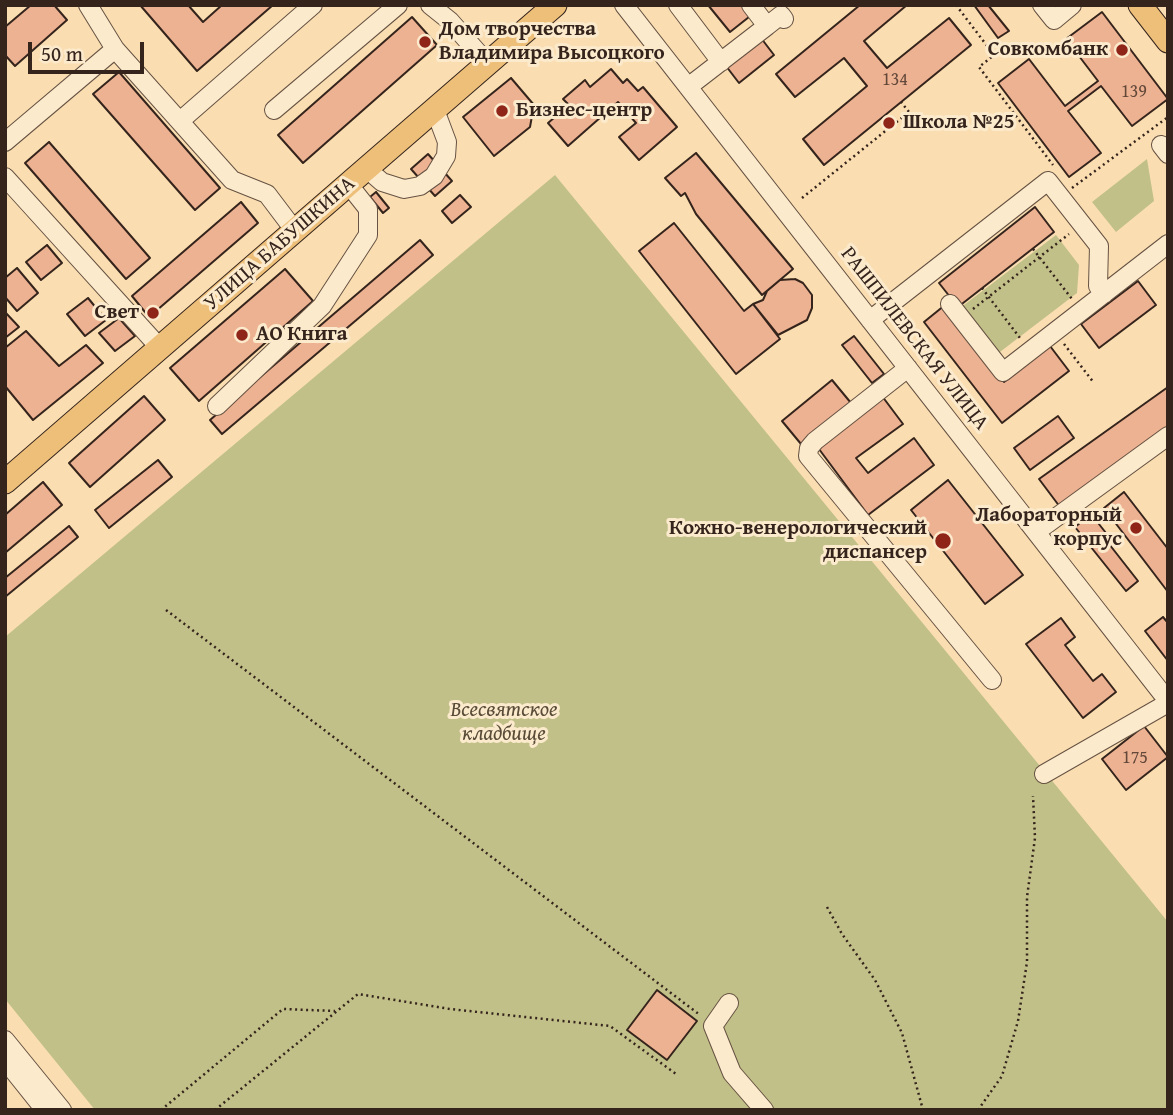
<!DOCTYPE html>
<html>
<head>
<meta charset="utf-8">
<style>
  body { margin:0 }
  #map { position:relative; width:1173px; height:1115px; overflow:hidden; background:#fadeb2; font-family:"Gentium Book Plus",serif }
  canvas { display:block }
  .frame { position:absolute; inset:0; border:7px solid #35241c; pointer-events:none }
  .scale { position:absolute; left:28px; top:42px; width:116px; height:32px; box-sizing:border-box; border:4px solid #35241c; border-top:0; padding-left:9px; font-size:21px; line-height:24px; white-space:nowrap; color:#35241c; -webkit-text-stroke:5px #fceacd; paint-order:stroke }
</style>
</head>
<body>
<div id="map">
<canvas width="1173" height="1115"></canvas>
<div class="frame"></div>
<div class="scale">50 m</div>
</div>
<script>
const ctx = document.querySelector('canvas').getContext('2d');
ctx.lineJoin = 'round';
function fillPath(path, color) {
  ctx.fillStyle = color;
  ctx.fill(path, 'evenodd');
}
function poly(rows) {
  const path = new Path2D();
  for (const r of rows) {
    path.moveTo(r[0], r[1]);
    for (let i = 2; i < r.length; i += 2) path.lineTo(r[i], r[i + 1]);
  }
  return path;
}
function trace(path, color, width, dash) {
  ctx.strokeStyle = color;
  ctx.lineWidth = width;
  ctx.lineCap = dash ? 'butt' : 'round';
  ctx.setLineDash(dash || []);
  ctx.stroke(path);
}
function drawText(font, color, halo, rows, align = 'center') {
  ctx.font = font + ' "Gentium Book Plus",serif';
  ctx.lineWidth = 6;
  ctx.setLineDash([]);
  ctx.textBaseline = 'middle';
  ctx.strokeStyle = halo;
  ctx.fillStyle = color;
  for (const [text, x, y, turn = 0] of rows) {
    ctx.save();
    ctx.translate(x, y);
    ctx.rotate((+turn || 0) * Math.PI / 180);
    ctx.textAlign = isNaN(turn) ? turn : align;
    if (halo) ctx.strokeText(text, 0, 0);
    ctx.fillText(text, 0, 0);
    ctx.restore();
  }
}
fillPath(poly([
  [1147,159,1154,201,1116,232,1092,202],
  [555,175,1168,922,1168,1110,95,1110,5,999,5,637],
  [1056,235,1079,265,1077,293,996,355,960,308]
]), '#c2c089');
const building = poly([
  [31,5,54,5,67,20,15,66,5,55,5,27,31,5],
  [140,5,188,5,203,22,222,5,273,5,197,71,140,5],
  [708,5,747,5,754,13,730,32,708,5],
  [860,5,907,5,864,41,887,68,949,18,971,45,824,165,803,139,867,86,844,58,795,97,776,74,860,5],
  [974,5,988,5,1009,31,998,38,974,5],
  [1102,12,1168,99,1132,126,1101,86,1068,111,1101,153,1069,177,998,83,1029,59,1065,106,1098,81,1066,39,1102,12],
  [412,17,437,45,303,163,278,135,412,17],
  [761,38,774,55,739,83,726,66,761,38],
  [611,69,623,83,627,79,638,91,643,87,677,127,639,160,619,137,636,123,618,102,568,146,548,123,569,105,563,99,585,80,590,87,611,69],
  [119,72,220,188,195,210,93,94,119,72],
  [511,78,534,105,530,127,494,156,463,117,511,78],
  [49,142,150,258,126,279,25,163,49,142],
  [696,153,793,269,762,295,696,214,685,193,681,196,665,178,696,153],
  [428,154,452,181,435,196,411,169,428,154],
  [376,192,389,208,383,213,370,197,376,192],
  [460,195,471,207,452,223,442,211,460,195],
  [241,202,258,223,149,317,132,296,241,202],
  [1035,207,1054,232,958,307,939,283,1035,207],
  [674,223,744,311,753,304,780,339,736,374,639,251,674,223],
  [420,240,433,255,222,434,210,420,420,240],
  [47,245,62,263,41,280,26,262,47,245],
  [17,268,38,293,17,311,5,297,5,278,17,268],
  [285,269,313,301,199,401,170,368,285,269],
  [795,279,803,283,812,295,812,308,807,320,778,335,753,304,763,300,767,291,780,280,795,279],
  [1138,281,1156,305,1099,348,1081,324,1138,281],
  [88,298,106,320,85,336,67,314,88,298],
  [945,305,1004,382,1050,346,1069,371,1002,423,924,322,945,305],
  [5,312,19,327,5,338,5,312],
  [119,318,135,336,115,351,99,333,119,318],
  [26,331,59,366,86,345,103,363,33,420,5,386,5,348,26,331],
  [854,336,884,374,872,383,842,345,854,336],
  [832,380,851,403,801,444,782,421,832,380],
  [1168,387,1168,429,1060,507,1039,479,1168,387],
  [144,396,165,420,90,487,69,463,144,396],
  [882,396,903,424,856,458,868,473,914,438,934,465,868,515,816,445,882,396],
  [1058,416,1074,438,1030,470,1014,448,1058,416],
  [158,460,172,477,109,528,95,510,158,460],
  [948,480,1023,575,985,604,911,510,948,480],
  [43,482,62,505,5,553,5,515,43,482],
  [1124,492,1168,549,1168,592,1104,508,1124,492],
  [1091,514,1106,533,1102,535,1138,581,1126,591,1075,527,1091,514],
  [69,526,78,537,5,597,5,578,69,526],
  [1163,617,1168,623,1168,661,1145,631,1163,617],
  [1061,618,1075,637,1065,645,1093,681,1102,674,1116,692,1083,718,1026,644,1061,618],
  [1144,726,1168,757,1126,790,1102,759,1144,726],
  [657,990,697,1021,667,1060,627,1030,657,990]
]);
fillPath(building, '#edb292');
trace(building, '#35241c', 2);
const minor = poly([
  [88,5,115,49],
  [430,5,450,21,488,64],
  [624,5,1168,701],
  [678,5,721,62],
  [1042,5,1054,20,1072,5],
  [767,26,781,15,784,19],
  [688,87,767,26,751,5],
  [274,110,398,5],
  [180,121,313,5],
  [5,142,115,49,232,180,267,194,295,231],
  [1161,145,1168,154],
  [367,169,382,182,404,189,420,186,434,176,446,156,447,142,435,110],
  [5,177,160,348],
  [950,304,1003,372,1168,244],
  [870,320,1048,181,1099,246,1098,286,1104,294],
  [908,368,815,441,809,448,808,456,992,680],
  [217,406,322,306,368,235,368,209,349,185],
  [1036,532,1168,436],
  [1044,774,1168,703],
  [729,1003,713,1026,732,1073,764,1110],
  [5,1040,62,1110],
  [5,1060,45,1110]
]);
const major = poly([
  [1140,5,1168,41],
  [5,482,555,5]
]);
trace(minor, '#665242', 20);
trace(major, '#35241c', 25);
trace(poly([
  [956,5,994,55,979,67,1053,165],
  [1072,188,1168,117],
  [802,198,909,112,901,102],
  [1033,249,1072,299],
  [982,288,1020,338],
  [973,309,1069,234],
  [1064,344,1094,383],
  [166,610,700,1015],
  [827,907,842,934,875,980,902,1033,923,1110],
  [161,1110,283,1009,335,1011],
  [215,1110,358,994,450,1009,610,1026,676,1074],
  [978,1110,1002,1076,1018,1021,1027,962,1027,897,1035,838,1033,796]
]), '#35241c', 2.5, [2, 3.5]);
trace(minor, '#fceacd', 18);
trace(major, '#edbf79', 23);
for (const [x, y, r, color] of [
  [425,42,7,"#8f2418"],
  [1122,50,7,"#8f2418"],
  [502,111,7,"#8f2418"],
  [889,123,7,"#8f2418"],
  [153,313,7,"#8f2418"],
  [242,335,7,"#8f2418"],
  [1136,528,7,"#8f2418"],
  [943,541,9,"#8f2418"]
]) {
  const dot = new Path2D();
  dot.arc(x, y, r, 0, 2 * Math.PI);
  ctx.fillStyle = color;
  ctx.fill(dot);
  trace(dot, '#fceacd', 2.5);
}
drawText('18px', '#63483a', null, [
  ["134",895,80],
  ["139",1134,92],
  ["175",1135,758]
]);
drawText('bold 21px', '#35241c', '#fceacd', [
  ["Дом творчества",439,30],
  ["Владимира Высоцкого",439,54],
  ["Совкомбанк",1108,50,"right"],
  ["Бизнес-центр",516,111],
  ["Школа №25",903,123],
  ["Свет",139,313,"right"],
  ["АО Книга",256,335],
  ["Лабораторный",1122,516,"right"],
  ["корпус",1122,540,"right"],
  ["Кожно-венерологический",927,529,"right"],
  ["диспансер",927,553,"right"]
], 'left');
drawText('21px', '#35241c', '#fceacd', [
  ["УЛИЦА БАБУШКИНА",280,244,-41],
  ["РАШПИЛЕВСКАЯ УЛИЦА",914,339,52]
]);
drawText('italic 21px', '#584b37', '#fceacd', [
  ["Всесвятское",504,711],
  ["кладбище",504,735]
]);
</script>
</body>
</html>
